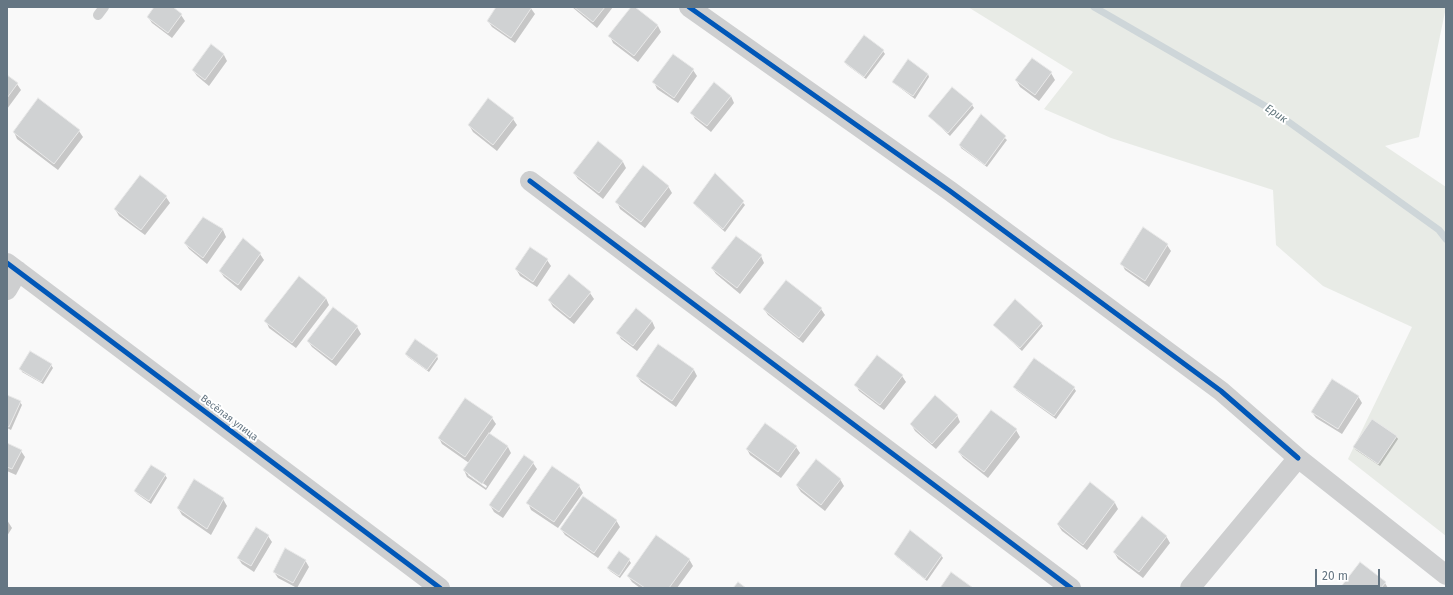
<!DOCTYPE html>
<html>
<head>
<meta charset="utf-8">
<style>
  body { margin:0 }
  #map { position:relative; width:1453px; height:595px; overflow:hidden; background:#f9f9f9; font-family:"Fira Sans",sans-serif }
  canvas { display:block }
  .frame { position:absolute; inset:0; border:8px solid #657683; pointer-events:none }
  .scale { position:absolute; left:1315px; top:569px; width:65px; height:18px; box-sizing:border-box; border:2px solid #657683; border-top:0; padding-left:5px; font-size:12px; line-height:14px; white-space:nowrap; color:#657683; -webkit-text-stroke:3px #fff; paint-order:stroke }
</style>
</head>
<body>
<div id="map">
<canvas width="1453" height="595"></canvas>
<div class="frame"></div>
<div class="scale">20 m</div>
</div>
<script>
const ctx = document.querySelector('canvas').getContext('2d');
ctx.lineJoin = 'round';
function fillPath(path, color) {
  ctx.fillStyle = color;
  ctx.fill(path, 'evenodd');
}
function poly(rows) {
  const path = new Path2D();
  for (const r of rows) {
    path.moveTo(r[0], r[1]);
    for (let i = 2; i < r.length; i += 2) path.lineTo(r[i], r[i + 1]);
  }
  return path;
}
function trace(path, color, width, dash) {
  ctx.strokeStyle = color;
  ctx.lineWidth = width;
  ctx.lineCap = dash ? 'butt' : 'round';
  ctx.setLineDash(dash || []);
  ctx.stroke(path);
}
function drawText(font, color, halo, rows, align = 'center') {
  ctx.font = font + ' "Fira Sans",sans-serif';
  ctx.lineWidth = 4;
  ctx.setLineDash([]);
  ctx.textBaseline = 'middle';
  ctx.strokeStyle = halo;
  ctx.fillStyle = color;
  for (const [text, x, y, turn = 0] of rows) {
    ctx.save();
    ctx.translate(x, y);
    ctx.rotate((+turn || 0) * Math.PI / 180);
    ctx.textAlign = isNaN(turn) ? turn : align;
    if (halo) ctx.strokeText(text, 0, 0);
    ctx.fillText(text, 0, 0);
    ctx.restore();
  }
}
fillPath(poly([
  [968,7,1446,7,1419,137,1385,146,1446,187,1446,536,1348,459,1412,327,1323,286,1276,245,1273,190,1111,138,1044,109,1073,72]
]), '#e8ebe6');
fillPath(poly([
  [155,7,171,7,181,15,185,21,172,38,152,23,148,17],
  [498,7,530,7,535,14,515,43,492,27,488,21],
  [572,7,613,7,597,28],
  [633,7,658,26,661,32,638,62,613,43,610,36],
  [211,45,224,55,227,61,209,86,197,76,193,70],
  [883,51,885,54,866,79,847,65,845,62],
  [908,60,928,74,929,77,915,99,895,84,893,82],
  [693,70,697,76,678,103,657,89,654,82],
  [1051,73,1055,80,1039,101,1020,87,1016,80],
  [7,76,17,84,21,90,7,109],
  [952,88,972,105,974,108,950,136,929,116],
  [731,96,734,103,711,132,695,119,692,113],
  [981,116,1007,140,987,167,961,148,960,145],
  [513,119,517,125,497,151,473,132,469,125],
  [79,131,83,137,58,170,17,139,14,132],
  [598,143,623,162,626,168,603,199,578,179,574,173],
  [716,174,745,205,725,232,696,206,695,203],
  [668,186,672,193,645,228,620,209,617,202],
  [166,197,170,203,145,235,119,216,115,209],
  [203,218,223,230,226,237,207,264,189,249,185,243],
  [1167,245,1171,251,1149,287,1125,270,1122,264],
  [530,248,547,260,551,266,537,287,520,276,516,269],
  [260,254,264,260,241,291,224,277,220,271],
  [761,256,764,263,740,294,716,274,712,268],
  [786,281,821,309,825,315,803,343,768,315,764,309],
  [590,293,594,299,574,324,553,307,549,300],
  [326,298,329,305,296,348,269,328,266,321],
  [652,321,655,328,637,351,621,339,618,333],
  [1041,323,1043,326,1022,351,994,325],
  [357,327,361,334,336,366,312,347,308,341],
  [658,345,694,370,697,376,676,407,641,382,637,376],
  [406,354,437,356,438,359,429,372,408,357],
  [877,357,902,376,906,382,884,410,859,391,856,385],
  [51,365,53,368,43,384,22,372,21,369],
  [1015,387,1074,388,1076,391,1056,419,1016,390],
  [7,396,20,402,22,405,11,430,7,428],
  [1358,396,1362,403,1342,434,1316,418,1312,412],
  [957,415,960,422,936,449,915,431,911,424],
  [492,418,496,424,489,434,508,447,511,453,486,490,467,477,464,470,469,463,442,444,439,438],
  [468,473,487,486,486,488,468,475],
  [1016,430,1020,437,988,478,963,458,959,452],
  [1396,436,1398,439,1380,466,1356,450,1354,447],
  [7,444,21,451,25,457,16,475,7,471],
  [796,447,800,453,781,478,750,455,747,449],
  [533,463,537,469,503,518,494,512,490,505],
  [165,475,167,478,151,504,137,494,135,491],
  [840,479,844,486,825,511,801,492,797,486],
  [1090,484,1115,503,1118,509,1087,550,1062,531,1058,525],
  [579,486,583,493,558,528,531,510,528,503],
  [223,499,227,506,211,535,182,515,178,508],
  [7,520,12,528,7,536],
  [616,520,620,527,598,558,565,535,561,529],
  [268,536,272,542,254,572,242,564,238,558],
  [1166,536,1170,543,1143,578,1118,559,1114,552],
  [619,552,629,560,631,563,620,578,610,571,608,568],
  [895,554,941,555,943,558,927,581,897,557],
  [689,559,693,566,677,588,640,588,632,582,628,576],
  [305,560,309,567,297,588,278,578,274,572],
  [1385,583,1388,588,1341,588]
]), '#0003');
trace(poly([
  [1094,7,1272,110,1439,230,1446,239]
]), '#ced6d9', 7);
const building = poly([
  [154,7,173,7,182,14,168,33,147,17,154,7],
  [496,7,532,7,511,38,487,21,496,7],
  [574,7,605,7,593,22,574,7],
  [631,7,635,7,658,25,634,56,608,36,631,7],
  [864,35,884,50,864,77,844,62,864,35],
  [211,44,224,54,205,80,192,70,211,44],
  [673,54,694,69,674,98,652,82,673,54],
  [1032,58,1052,72,1035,95,1015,80,1032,58],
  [908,59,928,74,913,96,892,82,908,59],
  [7,75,18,83,7,98,7,75],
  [714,82,731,96,707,126,690,113,714,82],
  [952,87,973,104,948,133,928,116,952,87],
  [38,98,80,130,54,164,13,132,38,98],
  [488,98,514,118,493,145,468,125,488,98],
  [981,114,1006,136,985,165,959,145,981,114],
  [598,141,623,161,599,193,573,173,598,141],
  [643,165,669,186,641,222,615,202,643,165],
  [715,173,744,201,723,229,693,203,715,173],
  [140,175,167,196,141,230,114,209,140,175],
  [203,217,223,229,203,258,184,243,203,217],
  [1143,227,1168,244,1145,281,1120,264,1143,227],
  [736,236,762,255,737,288,711,268,736,236],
  [243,238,261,253,238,285,219,271,243,238],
  [530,247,548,259,533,282,515,269,530,247],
  [569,274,591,292,570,318,548,300,569,274],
  [299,276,326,298,292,343,264,321,299,276],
  [786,280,822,308,799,338,763,309,786,280],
  [1015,299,1042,323,1020,348,993,325,1015,299],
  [333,307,358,326,332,360,307,341,333,307],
  [636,308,652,321,633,346,616,333,636,308],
  [415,339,438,355,427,370,405,354,415,339],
  [658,344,694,369,672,401,636,376,658,344],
  [30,351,52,364,41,382,19,369,30,351],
  [877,355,903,375,880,405,854,385,877,355],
  [1034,358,1075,387,1054,416,1013,387,1034,358],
  [1332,379,1359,396,1338,429,1311,412,1332,379],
  [7,395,21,401,9,427,7,426,7,395],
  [935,395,958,415,932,444,910,424,935,395],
  [465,398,493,417,465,457,438,438,465,398],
  [991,410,1017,429,984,472,958,452,991,410],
  [1372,419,1397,436,1378,464,1353,447,1372,419],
  [765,423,797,446,778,472,746,449,765,423],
  [489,433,508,446,482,484,463,470,489,433],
  [7,443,22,450,12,469,7,467,7,443],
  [524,455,534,462,499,512,489,505,524,455],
  [816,459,841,479,821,505,796,485,816,459],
  [151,465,166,474,149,501,134,491,151,465],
  [552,466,580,485,554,522,526,503,552,466],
  [194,479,224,498,207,529,177,508,194,479],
  [1090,482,1115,502,1083,545,1057,524,1090,482],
  [583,496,617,520,594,553,560,529,583,496],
  [1142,516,1167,536,1139,572,1113,552,1142,516],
  [256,527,269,535,251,566,237,558,256,527],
  [910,530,942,555,925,579,894,554,910,530],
  [656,535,690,559,669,588,645,588,627,576,656,535],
  [285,548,306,560,293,583,273,572,285,548],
  [619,551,630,559,619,576,607,568,619,551],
  [1360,562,1386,582,1381,588,1340,588,1360,562],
  [951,572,973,588,940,588,951,572],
  [738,582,746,588,733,588,738,582]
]);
fillPath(building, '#d0d2d3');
trace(building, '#e8e8e8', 1);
trace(poly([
  [98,15,104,7]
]), '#cecfd0', 10);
trace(poly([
  [689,7,950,191,1221,391,1298,458],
  [530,181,1071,588],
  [7,263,440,588],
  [7,290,18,271],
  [1190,588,1298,458,1446,575]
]), '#cecfd0', 20);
trace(poly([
  [689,7,950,191,1221,391,1298,458],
  [530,181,1071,588],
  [7,263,440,588]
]), '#0057b8', 5);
drawText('10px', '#657683', '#fff', [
  ["Весёлая улица",229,418,37]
]);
drawText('italic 11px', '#60757c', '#fff', [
  ["Ерик",1276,114,34]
]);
</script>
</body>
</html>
